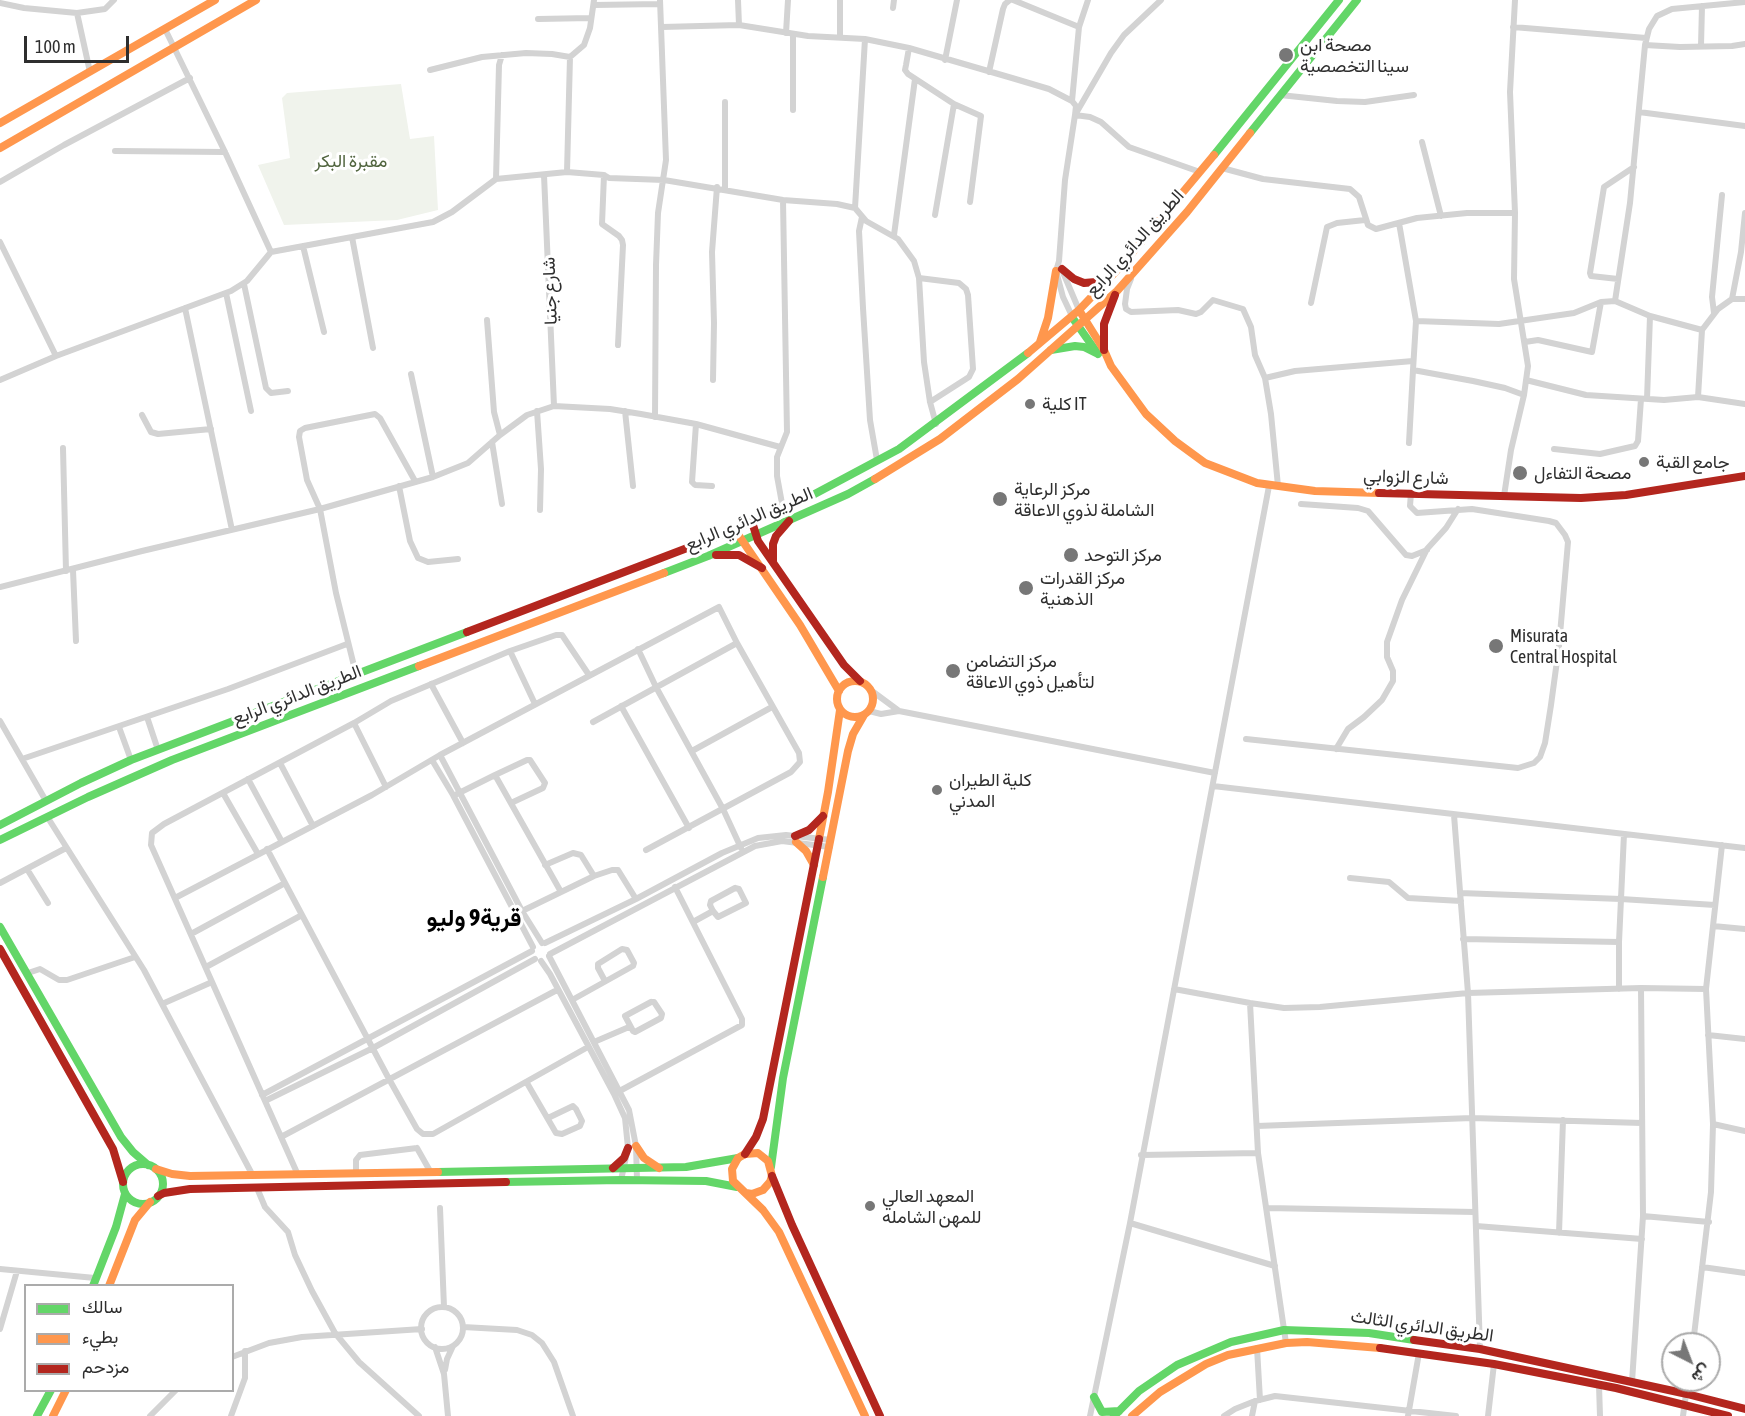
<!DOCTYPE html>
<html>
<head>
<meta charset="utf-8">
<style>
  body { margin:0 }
  #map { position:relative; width:1745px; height:1416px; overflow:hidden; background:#fff; font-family:"Asap Condensed",Vazirmatn,sans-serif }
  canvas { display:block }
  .legend { position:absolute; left:24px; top:1284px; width:210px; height:108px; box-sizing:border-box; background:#fff; border:2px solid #ababab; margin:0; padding:8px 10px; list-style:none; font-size:18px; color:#2e2e2e }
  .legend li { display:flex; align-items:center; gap:12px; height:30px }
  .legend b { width:30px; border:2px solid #ababab }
  .north { position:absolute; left:1661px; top:1332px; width:60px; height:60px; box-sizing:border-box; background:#fff; border:2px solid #ababab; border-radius:50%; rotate:138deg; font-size:16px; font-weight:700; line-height:24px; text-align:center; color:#2e2e2e }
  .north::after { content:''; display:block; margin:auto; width:21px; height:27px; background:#777; clip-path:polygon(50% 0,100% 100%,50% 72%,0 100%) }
  .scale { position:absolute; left:24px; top:36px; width:105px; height:27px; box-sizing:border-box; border:3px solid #2e2e2e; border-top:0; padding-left:8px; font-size:18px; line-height:21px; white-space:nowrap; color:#2e2e2e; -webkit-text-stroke:4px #fff; paint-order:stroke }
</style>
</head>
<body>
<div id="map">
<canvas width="1745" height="1416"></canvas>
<ul class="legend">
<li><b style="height:8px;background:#63d668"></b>سالك</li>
<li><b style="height:8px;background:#ff974d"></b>بطيء</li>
<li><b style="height:8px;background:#b3261e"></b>مزدحم</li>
</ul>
<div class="north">ش</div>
<div class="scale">100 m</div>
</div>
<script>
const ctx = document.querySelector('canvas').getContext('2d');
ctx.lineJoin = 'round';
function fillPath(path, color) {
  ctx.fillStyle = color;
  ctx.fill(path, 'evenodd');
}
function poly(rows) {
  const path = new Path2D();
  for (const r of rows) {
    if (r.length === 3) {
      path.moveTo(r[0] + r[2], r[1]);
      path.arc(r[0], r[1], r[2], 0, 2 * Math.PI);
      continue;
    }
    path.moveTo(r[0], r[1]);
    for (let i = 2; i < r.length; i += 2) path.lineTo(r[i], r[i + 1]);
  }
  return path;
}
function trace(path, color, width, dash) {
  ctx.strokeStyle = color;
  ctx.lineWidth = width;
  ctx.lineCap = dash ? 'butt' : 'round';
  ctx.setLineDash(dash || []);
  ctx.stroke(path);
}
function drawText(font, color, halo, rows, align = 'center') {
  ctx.font = font + ' "Asap Condensed",Vazirmatn,sans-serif';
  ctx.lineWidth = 6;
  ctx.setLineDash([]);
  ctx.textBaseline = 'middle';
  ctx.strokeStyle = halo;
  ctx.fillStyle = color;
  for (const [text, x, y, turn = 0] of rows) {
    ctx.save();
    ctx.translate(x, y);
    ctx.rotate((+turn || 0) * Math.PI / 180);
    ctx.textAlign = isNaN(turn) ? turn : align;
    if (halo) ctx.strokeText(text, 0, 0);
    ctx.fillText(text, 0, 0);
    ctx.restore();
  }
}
fillPath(poly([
  [401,84,410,139,434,136,438,210,397,220,284,225,258,165,290,158,282,98,287,93]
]), '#f0f3ec');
trace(poly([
  [738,0,739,25],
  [840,0,840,37],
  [1013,0,1079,27],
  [1088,0,1079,27,1072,101,1076,106,1075,115,1090,117,1101,122,1129,147,1200,172],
  [0,3,24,8,77,13,105,9,114,0],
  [594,5,660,4],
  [893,8,894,0],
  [77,13,90,72],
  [538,19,591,18],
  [662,27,739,25,808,36,865,39,909,48,1012,78,1049,89,1072,101],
  [1513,27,1646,38],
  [165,29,225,152,271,252],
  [786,33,788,0],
  [1645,45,1680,47,1732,46,1745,44],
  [1701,46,1702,6],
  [909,48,906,65,905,70,908,74,954,104,981,116,970,202],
  [945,60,957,0],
  [430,70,482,57,526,53,552,54,570,57],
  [989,72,1003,9,1005,4,1010,0],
  [1280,95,1337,101,1365,102,1414,95],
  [725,102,725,189],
  [793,110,793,34],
  [1639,112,1745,126],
  [1422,142,1441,216],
  [115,151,225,152],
  [1222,168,1263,179,1350,189,1359,197,1368,225,1376,229,1417,218,1467,213,1515,213],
  [567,172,570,57,584,45,590,28,594,0],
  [544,175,554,406],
  [604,175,602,224,619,236,622,240,623,245,618,345],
  [496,179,499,65,502,55],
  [0,182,64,145,190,78],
  [855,208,865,39],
  [935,215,954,104],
  [862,217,859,231,863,308,870,420,877,460],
  [1399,223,1416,321,1499,324,1574,313,1601,302,1615,301,1630,203,1645,45,1649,29,1657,16,1672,9,1745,2],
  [894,235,915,79],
  [352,237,373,348],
  [0,242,56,356],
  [303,246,324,332],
  [1062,270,1079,310],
  [919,278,959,283,966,289,968,295,973,369,969,377,930,402],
  [1131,279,1127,289,1125,304,1126,309,1131,312,1178,310,1196,314,1201,312,1213,300,1243,309,1251,327,1255,355,1265,378],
  [1618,279,1591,276,1590,273,1604,187,1634,167],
  [244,284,266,388,271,393,288,391],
  [226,293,251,411],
  [1732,299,1745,299],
  [1615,301,1650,316,1702,330],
  [1311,303,1327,227,1337,223,1365,220],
  [185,308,232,530],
  [1714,313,1712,297,1722,195],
  [1072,316,1063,297,1056,271,1059,261,1065,180,1075,115,1111,53,1124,35,1161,0],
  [487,320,494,412,500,435],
  [1416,321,1413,370,1473,381,1505,388,1524,395],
  [1525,342,1538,340,1592,352,1601,302],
  [411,374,433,477],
  [0,380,56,356,231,291,247,281,271,252,433,222,452,212,496,179,567,172,604,175,609,178,664,180,783,200,837,204,855,208,866,221,898,239,914,261,919,278,924,362,930,402,936,424],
  [713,380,714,323,712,252,717,187],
  [1526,380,1586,395,1664,400,1698,397,1745,404],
  [1698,397,1702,330,1718,309,1732,299,1741,252,1745,213],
  [1647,399,1650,316],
  [537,411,541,469,540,510],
  [625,411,633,486],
  [142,415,151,432,158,434,211,429],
  [655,417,656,265,658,213,666,160,660,0],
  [696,424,692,482,695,485,712,486],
  [492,442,502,504],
  [1409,443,1413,370],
  [63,448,66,571],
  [1554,449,1600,454,1635,446,1638,441,1641,399],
  [399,486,410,541,418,558,428,562,458,559],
  [1278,486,1271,414,1265,378,1295,371,1413,361],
  [1504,496,1511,450,1524,395,1528,366,1514,279,1515,213,1510,92,1515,0],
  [1301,504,1358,508,1368,511,1406,555,1412,556,1427,550],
  [783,509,777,476,777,457,787,432,783,200],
  [73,570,76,641],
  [0,587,142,551,320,509,433,477,468,463,500,435,527,415,554,406,610,409,641,414,696,424,780,447],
  [638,649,656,687,723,809,741,848],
  [510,651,535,704],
  [356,674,336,593,320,509,307,480,299,437,300,431,305,428,375,414,380,418,415,481],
  [431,684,463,743],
  [872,691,899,711,1215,773],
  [621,706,689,828],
  [869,711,881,714,899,711],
  [147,717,158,750],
  [0,721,46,801],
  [593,722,737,643],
  [354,723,386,787],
  [119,727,131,760],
  [1246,739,1518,768,1534,763,1540,757,1545,743,1551,705,1559,646,1568,542,1565,535,1556,523,1549,521,1472,509,1417,513,1410,506,1411,493],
  [1336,749,1348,729,1364,717,1382,700,1393,681,1393,671,1387,657,1387,642,1402,600,1427,549,1446,528,1458,509],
  [692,751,772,707],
  [440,755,522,911,542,943],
  [22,759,228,689,347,644],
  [432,760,453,795,533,947],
  [280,763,313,826],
  [495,775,527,760,530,760,545,783,543,788,511,803],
  [248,779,282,842],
  [1213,786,1745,848],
  [223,793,258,854],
  [457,794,495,775,561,892],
  [1454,815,1468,993,1480,1349],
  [48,818,144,970,252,1174],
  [267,849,389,1079,417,1129,423,1134,433,1134,588,1047],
  [27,869,48,903],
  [594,876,612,870,618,870,636,899],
  [1350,878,1389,882,1408,898,1461,901],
  [0,883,66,848],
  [735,888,739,889,746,903,718,917,713,911,710,905,711,901,735,888],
  [1460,893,1621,899,1715,905],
  [175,898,372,795,440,755,719,607,737,643,799,753,800,762,791,772,646,850],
  [520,912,594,876,581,855,573,853,545,865],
  [693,922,713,911],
  [1713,926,1745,929],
  [191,934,285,883],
  [1463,939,1619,942],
  [545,943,636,899,722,853,758,838,786,835,831,840],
  [550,954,755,846,782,841,830,847],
  [549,956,629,1110,636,1146,637,1180],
  [541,961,550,974,614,1094,625,1118,628,1148,621,1180],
  [206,967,302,915],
  [28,973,40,969,59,980,67,980,135,957],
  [1174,989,1250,1003,1284,1008,1320,1007,1468,993,1641,988,1706,989],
  [1619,989,1619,942,1624,834],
  [572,1000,633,966,634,963,627,950,622,949,598,964,598,968,605,981],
  [651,1002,654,1002,662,1014,661,1018,635,1032,633,1031,625,1016,651,1002],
  [1250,1003,1258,1153,1286,1343],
  [162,1004,212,982],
  [1708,1035,1745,1039],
  [594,1042,629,1027],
  [527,1083,556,1133,562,1134,580,1126,582,1121,576,1109,573,1106,548,1118],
  [614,1094,742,1025,742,1019,675,887],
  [262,1095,532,951],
  [265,1101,373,1048,535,959],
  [1713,1124,1745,1131],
  [1257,1126,1472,1118,1642,1123],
  [281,1137,557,990],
  [417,1148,430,1171],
  [1141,1155,1258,1153],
  [356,1172,356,1160,360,1155,417,1148],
  [298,1175,151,845,152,833,164,824,354,723,391,701,510,651,556,635,562,635,589,675],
  [257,1188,265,1207,288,1232,295,1255,312,1291,335,1333,359,1362,419,1416],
  [440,1208,444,1307],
  [1267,1208,1475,1212],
  [1643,1216,1709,1222],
  [1130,1223,1275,1266],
  [1476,1226,1642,1239],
  [1559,1233,1563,1120],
  [1702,1267,1745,1273],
  [0,1269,95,1278],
  [442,1328,21],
  [463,1327,517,1330,532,1335,542,1343,554,1362,573,1416],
  [0,1329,17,1271],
  [1693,1344,1711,1192,1713,1124,1706,989,1722,845],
  [435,1347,444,1374,448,1416],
  [1257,1348,1260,1400],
  [232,1357,269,1343,302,1337,422,1329],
  [445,1370,447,1359,453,1346],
  [1632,1382,1643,1216,1641,988],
  [1599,1385,1600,1416],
  [150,1416,176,1390],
  [231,1416,245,1378,245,1351],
  [1090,1416,1130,1223,1269,486],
  [1224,1416,1235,1409,1255,1401,1275,1396,1456,1416],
  [1252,1416,1255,1401],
  [1408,1416,1419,1353],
  [1488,1416,1494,1364],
  [1683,1416,1688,1380]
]), '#d3d3d3', 6);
trace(poly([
  [1250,133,1357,0],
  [1214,155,1339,0],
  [1074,320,1098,354],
  [1051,350,1075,346,1084,347,1098,354],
  [716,537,809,497,899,449,1028,353],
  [664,573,708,556,848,494,875,479],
  [0,825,81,783,131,760,467,632],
  [0,840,88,797,172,760,419,666],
  [0,927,121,1137,133,1152,148,1165],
  [143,1184,20],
  [771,1167,783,1078,823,877],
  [438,1172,686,1167,738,1158],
  [506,1182,621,1180,706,1181,737,1187],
  [93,1286,116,1227,125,1194],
  [1094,1397,1102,1412,1119,1411],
  [37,1416,51,1390],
  [1114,1416,1139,1391,1177,1365,1231,1342,1284,1330,1369,1333,1414,1340]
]), '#63d668', 8);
trace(poly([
  [0,123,215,0],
  [0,148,256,0],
  [1079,310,1104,350,1111,366,1146,414,1175,441,1205,463,1257,483,1315,491,1379,493],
  [1040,342,1048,318,1056,271],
  [1028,353,1079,310,1122,265,1214,155],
  [875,479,940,439,1018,379,1117,291,1187,212,1250,133],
  [735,530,800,625,839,691],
  [419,666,664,573],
  [855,699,18],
  [819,839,828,792,840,710],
  [796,842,806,851,814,865],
  [823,877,848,751,853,734,864,715],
  [636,1146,644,1158,659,1168],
  [156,1169,172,1174,190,1176,438,1172],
  [746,1193,752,1194,763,1190,770,1182,772,1176,768,1161,758,1153,745,1154,738,1158,732,1169,733,1181,763,1210,779,1232,865,1416],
  [109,1286,135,1220,150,1202],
  [53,1416,66,1390],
  [1132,1416,1160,1392,1206,1364,1228,1355,1286,1343,1307,1342,1380,1348]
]), '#ff974d', 8);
trace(poly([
  [1062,269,1074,279,1084,283,1108,281],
  [1104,350,1104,324,1115,295],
  [1379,493,1581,498,1626,495,1745,476],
  [752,522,758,541,844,665,860,681],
  [716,555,739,555,762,568],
  [773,561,773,544,776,536,789,521],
  [467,632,716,537],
  [795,836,809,830,823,816],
  [0,949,113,1149,123,1182],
  [745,1154,756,1137,763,1119,819,839],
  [613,1168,624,1158,628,1148],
  [772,1176,792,1225,880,1416],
  [158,1196,164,1193,190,1189,506,1182],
  [1414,1340,1480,1349,1687,1394,1745,1409],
  [1380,1348,1494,1364,1616,1388,1728,1416]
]), '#b3261e', 8);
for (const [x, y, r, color] of [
  [1286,55,8,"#777"],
  [1030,404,6,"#777"],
  [1644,462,6,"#777"],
  [1520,473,8,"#777"],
  [1000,499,8,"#777"],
  [1071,555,8,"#777"],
  [1026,588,8,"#777"],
  [1496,646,8,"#777"],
  [953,671,8,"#777"],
  [937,790,6,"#777"],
  [870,1206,6,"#777"]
]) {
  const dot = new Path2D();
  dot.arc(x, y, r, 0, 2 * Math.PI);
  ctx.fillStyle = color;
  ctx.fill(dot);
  trace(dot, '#fff', 2);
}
drawText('18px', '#2e2e2e', '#fff', [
  ["مصحة ابن",1300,45],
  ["سينا التخصصية",1300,66],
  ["كلية IT",1042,404],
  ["جامع القبة",1656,462],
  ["مصحة التفاءل",1534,473],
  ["مركز الرعاية",1014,489],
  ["الشاملة لذوي الاعاقة",1014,510],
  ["مركز التوحد",1084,555],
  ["مركز القدرات",1040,578],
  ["الذهنية",1040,599],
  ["Misurata",1510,636],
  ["Central Hospital",1510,657],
  ["مركز التضامن",966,661],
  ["لتأهيل ذوي الاعاقة",966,682],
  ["كلية الطيران",949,780],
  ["المدني",949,801],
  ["المعهد العالي",882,1196],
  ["للمهن الشامله",882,1217]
], 'left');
drawText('18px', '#51653f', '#fff', [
  ["مقبرة البكر",351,161]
]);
drawText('18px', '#2e2e2e', '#fff', [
  ["الطريق الدائري الرابع",1135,243,-48],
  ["شارع جنيا",550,291,-92],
  ["شارع الزوابي",1406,477,2],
  ["الطريق الدائري الرابع",749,519,-23],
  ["الطريق الدائري الرابع",297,695,-21],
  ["الطريق الدائري الثالث",1422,1326,8]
]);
drawText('bold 24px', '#000', '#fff', [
  ["قرية9 وليو",474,918]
]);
</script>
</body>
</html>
